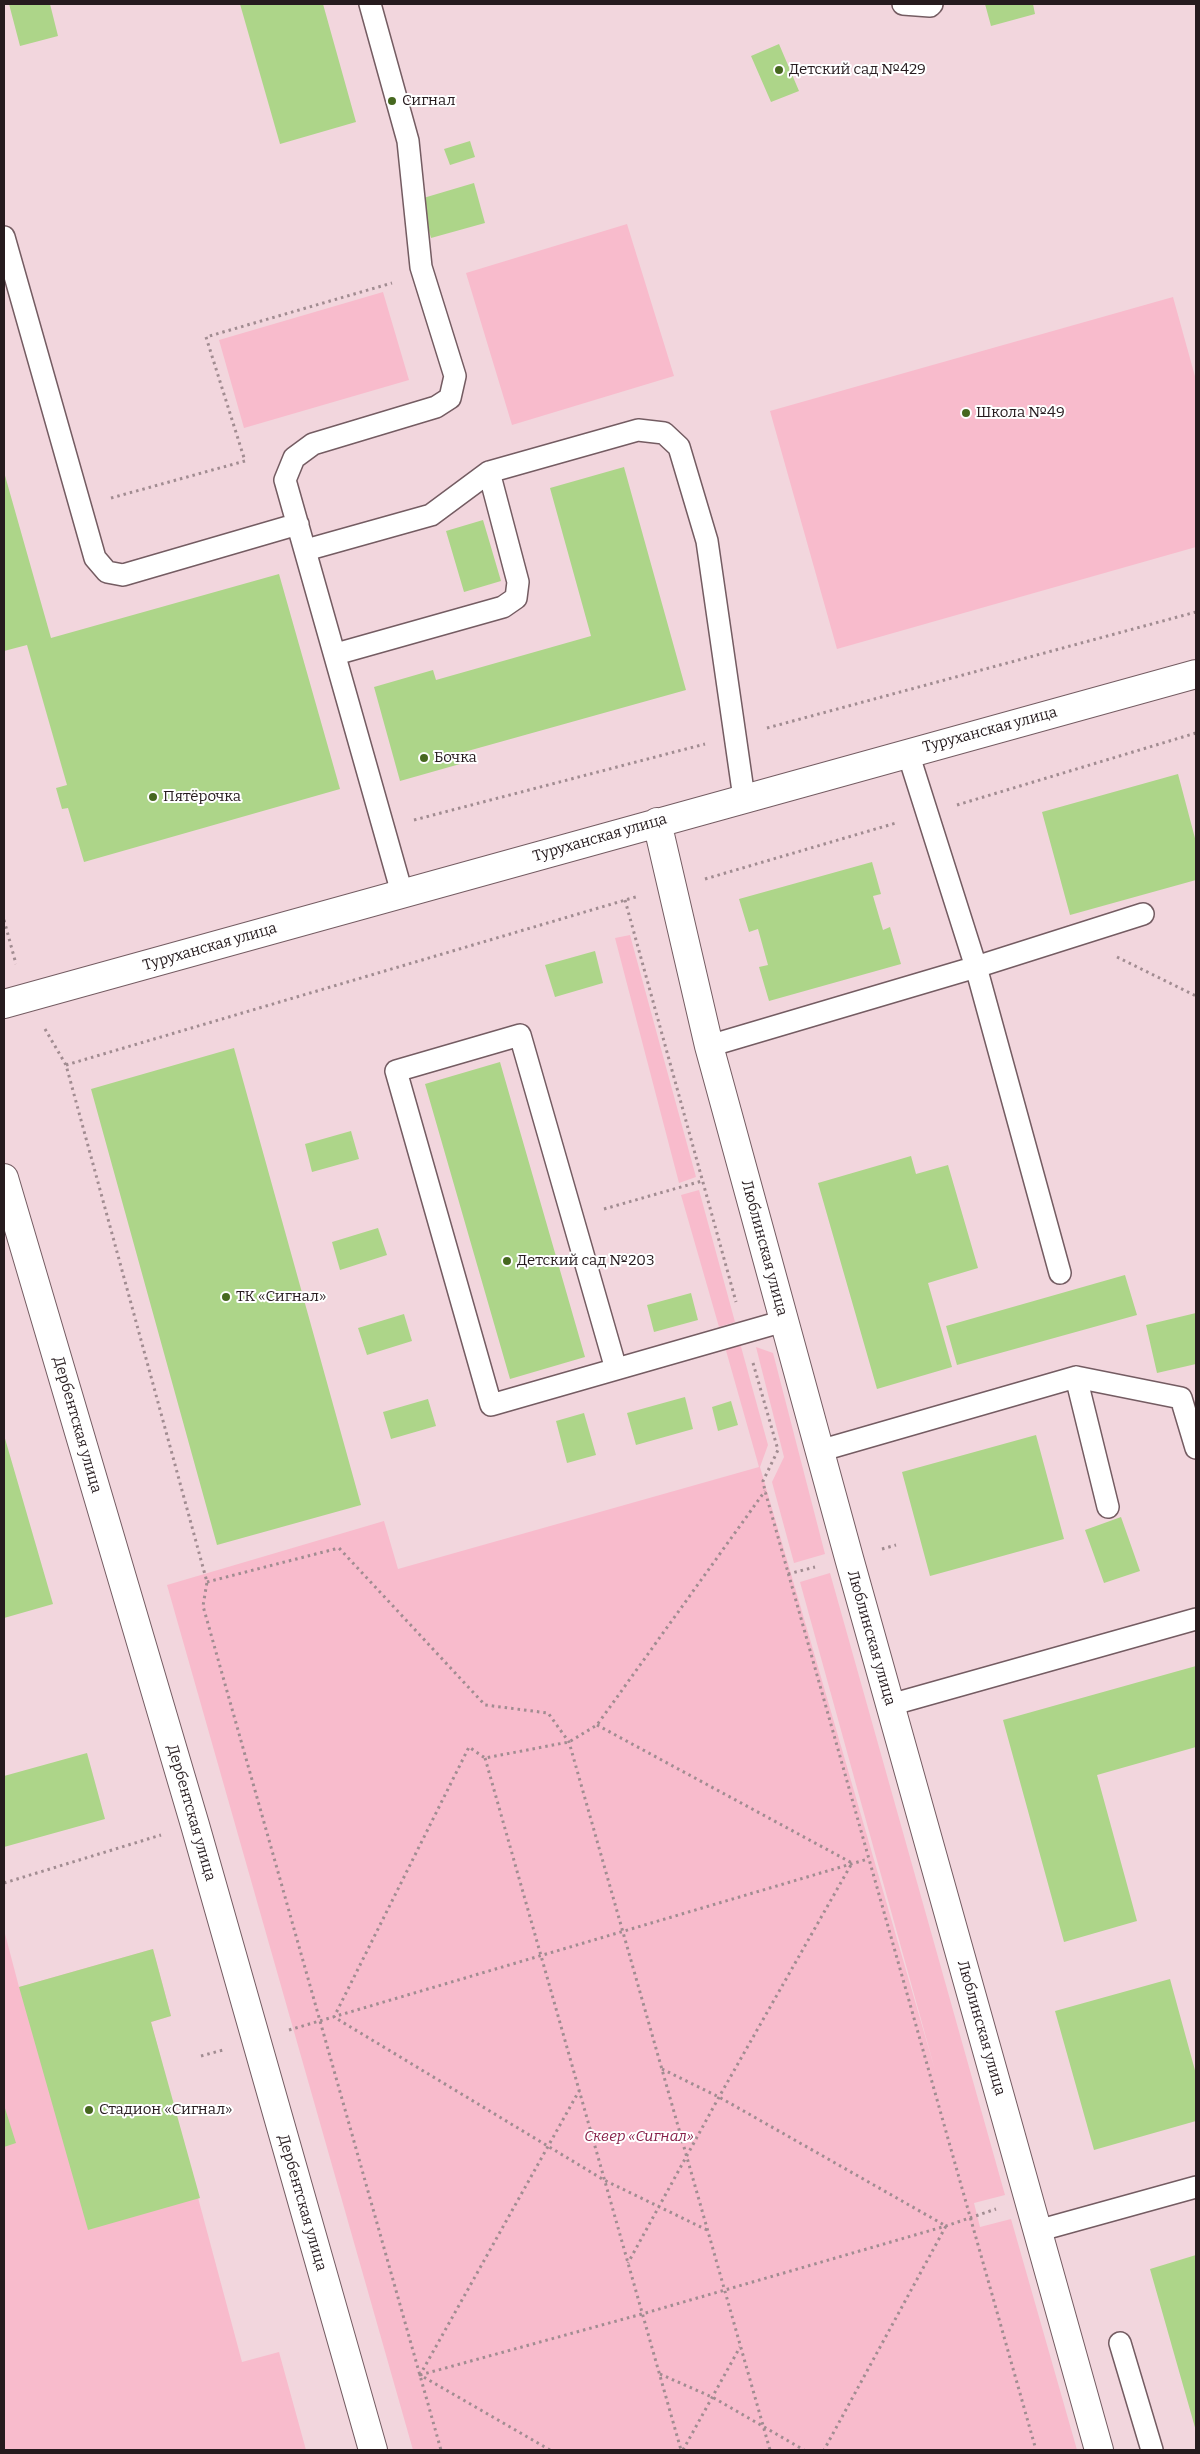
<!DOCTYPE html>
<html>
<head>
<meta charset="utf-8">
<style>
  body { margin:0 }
  #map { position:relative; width:1200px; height:2454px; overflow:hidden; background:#f2d6dd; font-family:Bitter,serif }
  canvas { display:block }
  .frame { position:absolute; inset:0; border:5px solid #261b1e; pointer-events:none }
</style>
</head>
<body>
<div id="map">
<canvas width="1200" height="2454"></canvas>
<div class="frame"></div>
</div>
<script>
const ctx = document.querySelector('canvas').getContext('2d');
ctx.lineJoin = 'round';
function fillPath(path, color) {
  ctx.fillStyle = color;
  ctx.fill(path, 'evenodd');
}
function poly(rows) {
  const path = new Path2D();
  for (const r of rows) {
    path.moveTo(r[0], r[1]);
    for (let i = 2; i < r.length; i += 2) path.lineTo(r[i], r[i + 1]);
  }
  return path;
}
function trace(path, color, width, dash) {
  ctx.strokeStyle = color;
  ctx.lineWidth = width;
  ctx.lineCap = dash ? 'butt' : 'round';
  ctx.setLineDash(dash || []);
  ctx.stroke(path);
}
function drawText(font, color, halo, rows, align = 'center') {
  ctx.font = font + ' Bitter,serif';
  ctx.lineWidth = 4;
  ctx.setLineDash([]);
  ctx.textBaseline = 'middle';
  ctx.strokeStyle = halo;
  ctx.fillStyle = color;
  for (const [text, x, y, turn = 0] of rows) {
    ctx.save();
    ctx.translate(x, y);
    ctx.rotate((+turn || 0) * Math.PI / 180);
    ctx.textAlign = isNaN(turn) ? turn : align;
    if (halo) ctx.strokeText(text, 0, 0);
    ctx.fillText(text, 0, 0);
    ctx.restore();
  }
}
fillPath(poly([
  [627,224,674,376,512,425,466,273],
  [383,292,409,380,244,428,219,340],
  [1173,297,1196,380,1196,547,837,649,770,411],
  [630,935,696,1177,679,1183,615,938],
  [699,1190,735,1322,719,1327,681,1195],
  [740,1343,768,1445,760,1467,935,2070,800,1582,830,1573,1005,2195,974,2203,980,2227,1011,2219,1077,2450,413,2450,167,1585,384,1521,398,1569,759,1467,725,1347],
  [756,1347,773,1353,825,1554,794,1563,772,1482,784,1457],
  [4,1930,19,1987,153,1949,171,2016,151,2022,242,2362,279,2352,306,2450,4,2450]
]), '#f8bbcc');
fillPath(poly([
  [9,4,50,4,58,36,20,46],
  [240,4,323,4,356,122,280,144],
  [985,4,1033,4,1035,14,991,26],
  [779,44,799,91,771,102,751,56],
  [470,141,475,157,450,165,444,149],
  [474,183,485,223,431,238,420,199],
  [624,467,686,690,457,754,460,764,400,781,374,687,433,670,436,680,591,636,550,488],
  [4,472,51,638,279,574,340,789,84,862,68,808,62,809,56,788,67,785,27,645,4,651],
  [483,520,501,581,464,592,446,531],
  [1178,774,1196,842,1196,880,1070,915,1042,812],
  [872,862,881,894,873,896,883,930,890,927,901,964,769,1001,759,967,768,965,758,929,749,932,739,899],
  [595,951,603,983,555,997,545,965],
  [234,1048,361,1505,217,1545,91,1089],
  [500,1062,585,1357,510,1379,425,1084],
  [351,1131,359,1159,312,1172,305,1144],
  [911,1156,916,1174,948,1165,978,1268,928,1283,952,1367,877,1389,818,1183],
  [378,1228,387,1255,340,1270,332,1242],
  [1125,1275,1137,1315,957,1365,946,1326],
  [691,1293,698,1320,654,1332,647,1305],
  [1196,1313,1196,1364,1157,1373,1146,1325],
  [404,1314,412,1341,367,1355,358,1328],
  [685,1397,693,1429,636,1445,627,1413],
  [428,1399,436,1426,391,1439,383,1412],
  [731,1401,738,1425,718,1431,712,1407],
  [584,1413,596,1455,567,1463,556,1421],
  [4,1435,53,1604,4,1618],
  [1036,1435,1064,1539,930,1576,902,1472],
  [1121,1517,1140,1571,1104,1583,1085,1530],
  [1196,1666,1196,1747,1097,1775,1137,1921,1064,1942,1003,1720],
  [87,1753,105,1819,4,1847,4,1776],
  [153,1949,171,2016,151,2022,200,2198,88,2230,19,1987],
  [1170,1979,1196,2074,1196,2121,1094,2150,1055,2011],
  [4,2105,16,2143,4,2147],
  [1196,2255,1196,2431,1150,2269]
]), '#add589');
const lane = poly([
  [370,4,408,141,421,267,455,376,450,398,436,407,313,444,294,458,285,480,402,893],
  [903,4,930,6,932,4],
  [4,237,95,558,107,572,123,575,298,524],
  [306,550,431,515,489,472,638,430,664,433,679,447,707,541,744,798],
  [336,654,503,607,516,598,518,582,489,472],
  [908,753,976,967,1060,1273],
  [709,1046,976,967,1143,914],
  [616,1369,520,1035,396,1071,491,1405,784,1321],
  [1076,1377,1181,1398,1196,1448],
  [819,1451,1076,1377,1108,1507],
  [890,1705,1196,1619],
  [1037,2231,1196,2187],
  [1120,2343,1152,2450]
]);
const street = poly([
  [657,822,709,1046,849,1558,1099,2450],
  [4,1004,1196,674]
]);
const secondary = poly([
  [4,1178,195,1825,373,2450]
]);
trace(lane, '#745c62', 24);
trace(street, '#745c62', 30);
trace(secondary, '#745c62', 30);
trace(poly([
  [111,498,245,461,206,337,392,283],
  [767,728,1196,612],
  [957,805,1196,733],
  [414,820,705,744],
  [705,879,896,823],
  [625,900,736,1302],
  [4,920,16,964],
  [1117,957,1196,996],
  [45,1029,66,1065,207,1582,203,1606,441,2450],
  [66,1065,639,896],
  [604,1209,702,1181],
  [753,1363,778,1450,763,1481,765,1491,1036,2450],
  [882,1549,896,1545],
  [788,1574,815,1567],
  [207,1582,339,1548,485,1705,548,1713,569,1742,770,2450],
  [597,1725,852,1863,719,2097,628,2263],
  [485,1758,681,2450],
  [4,1883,161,1835],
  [289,2030,868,1859],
  [201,2056,223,2050],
  [662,2069,719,2097,946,2226,824,2450],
  [707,2230,604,2180,334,2017,469,1747,485,1758,569,1742,597,1725,765,1491],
  [660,2374,714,2398,804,2450],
  [420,2375,642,2314,946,2226,996,2209],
  [550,2450,420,2375,579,2091],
  [683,2450,740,2347]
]), '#a18c91', 3, [2.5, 4]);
trace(lane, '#fff', 21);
trace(street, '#fff', 28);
trace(secondary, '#fff', 28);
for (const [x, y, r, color] of [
  [779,70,5,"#46681f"],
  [392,101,5,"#46681f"],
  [966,413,5,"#46681f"],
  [424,758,5,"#46681f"],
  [153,797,5,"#46681f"],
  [507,1261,5,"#46681f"],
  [226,1297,5,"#46681f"],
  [89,2110,5,"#46681f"]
]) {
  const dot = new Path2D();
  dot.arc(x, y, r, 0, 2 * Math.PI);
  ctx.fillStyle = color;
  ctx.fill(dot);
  trace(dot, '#fff', 2);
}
drawText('15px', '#261b1e', '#fff', [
  ["Детский сад №429",789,70],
  ["Сигнал",402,101],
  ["Школа №49",976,413],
  ["Бочка",434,758],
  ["Пятёрочка",163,797],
  ["Детский сад №203",517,1261],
  ["ТК «Сигнал»",236,1297],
  ["Стадион «Сигнал»",99,2110]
], 'left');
drawText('15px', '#261b1e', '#fff', [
  ["Туруханская улица",990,730,-15],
  ["Туруханская улица",600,838,-16],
  ["Туруханская улица",210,947,-16],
  ["Люблинская улица",764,1248,75],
  ["Дербентская улица",77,1425,74],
  ["Люблинская улица",871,1638,74],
  ["Дербентская улица",191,1813,74],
  ["Люблинская улица",981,2028,74],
  ["Дербентская улица",302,2203,74]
]);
drawText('italic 15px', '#88214a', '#fff', [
  ["Сквер «Сигнал»",639,2137]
]);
</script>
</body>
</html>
